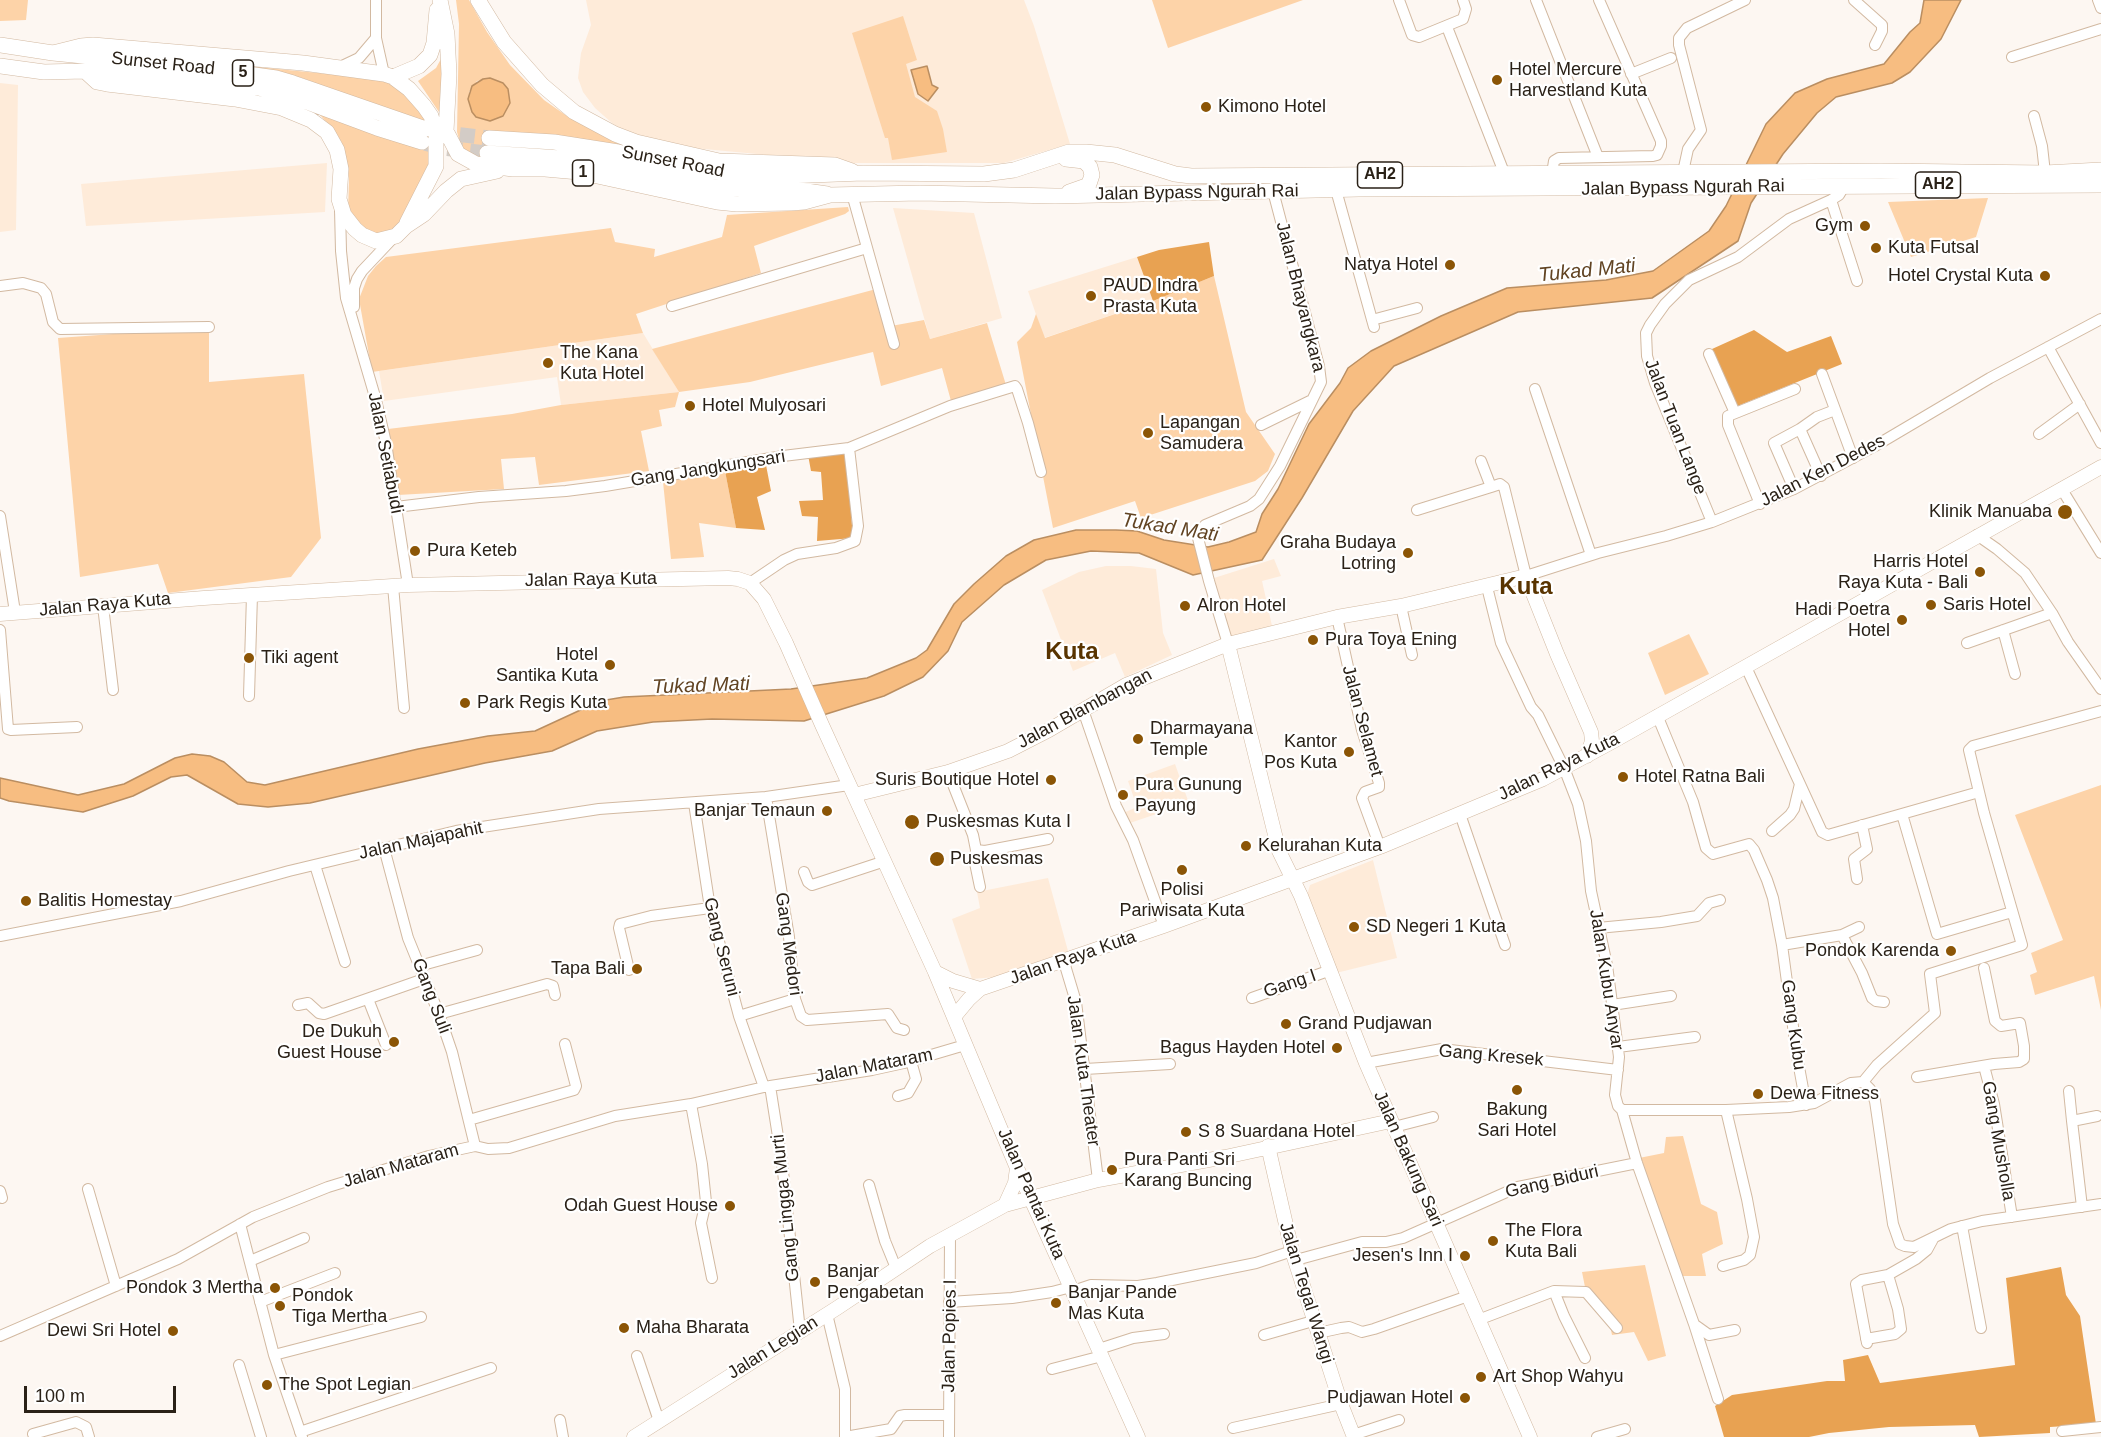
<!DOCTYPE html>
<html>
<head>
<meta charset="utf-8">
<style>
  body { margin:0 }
  #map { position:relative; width:2101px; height:1437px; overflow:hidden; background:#fdf7f2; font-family:Helvetica,sans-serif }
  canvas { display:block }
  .scale { position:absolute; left:24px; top:1386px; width:152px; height:27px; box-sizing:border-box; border:3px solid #2a2117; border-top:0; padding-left:8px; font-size:18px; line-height:21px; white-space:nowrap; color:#2a2117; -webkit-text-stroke:4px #fff; paint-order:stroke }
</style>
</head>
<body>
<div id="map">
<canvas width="2101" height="1437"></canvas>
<div class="scale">100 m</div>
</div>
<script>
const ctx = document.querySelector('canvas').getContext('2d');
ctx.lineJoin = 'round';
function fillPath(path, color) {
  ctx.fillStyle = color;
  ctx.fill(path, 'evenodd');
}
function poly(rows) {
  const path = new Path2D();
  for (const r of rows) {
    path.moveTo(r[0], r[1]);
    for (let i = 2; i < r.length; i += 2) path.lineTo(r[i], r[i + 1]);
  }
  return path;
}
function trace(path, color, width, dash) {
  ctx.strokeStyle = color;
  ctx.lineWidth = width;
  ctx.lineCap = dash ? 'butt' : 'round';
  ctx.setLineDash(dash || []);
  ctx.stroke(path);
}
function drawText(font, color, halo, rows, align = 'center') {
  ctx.font = font + ' Helvetica,sans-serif';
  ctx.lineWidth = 4.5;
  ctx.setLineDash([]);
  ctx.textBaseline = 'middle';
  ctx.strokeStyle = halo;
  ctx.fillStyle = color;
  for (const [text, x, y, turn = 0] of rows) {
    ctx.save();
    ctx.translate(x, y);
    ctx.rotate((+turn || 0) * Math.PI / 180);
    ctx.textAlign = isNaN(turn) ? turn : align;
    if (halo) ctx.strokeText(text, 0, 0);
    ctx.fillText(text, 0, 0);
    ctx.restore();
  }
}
fillPath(poly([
  [586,0,1024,0,1034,26,1070,144,1004,163,852,163,662,145,626,132,612,123,595,108,583,92,578,78,581,53,591,25],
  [0,83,18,85,16,230,0,232],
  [327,163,325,212,86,226,81,184],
  [893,208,974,213,1002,318,930,339],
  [1137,257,1153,301,1044,338,1028,291],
  [643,333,679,392,561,405,557,377,384,401,379,371],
  [1274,559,1281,576,1262,581,1272,626,1231,637,1214,578],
  [1106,566,1131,566,1156,569,1163,633,1172,655,1125,677,1115,653,1073,671,1042,590,1079,572],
  [1175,764,1190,806,1176,811,1174,808,1130,823,1121,814,1137,807,1128,781],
  [1373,860,1397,958,1336,973,1307,895,1310,885],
  [1048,878,1068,951,996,977,972,979,952,919,980,908,977,892]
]), '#feebd9');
fillPath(poly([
  [0,0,28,0,26,20,0,21],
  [456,0,469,0,487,32,510,65,544,100,564,114,622,146,488,133,483,161,468,153,461,146,457,132,459,24],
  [490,78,503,116,489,121,476,117,469,92,477,81],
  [1152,0,1303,0,1168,48],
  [903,16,917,60,906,64,915,97,937,111,943,129,947,152,892,160,888,138,885,138,852,33],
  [442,57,441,115,418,81,436,68],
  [247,66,379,79,392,82,417,102,430,121,434,158,411,211,394,229,385,236,378,236,364,231,352,221,348,212,349,178,345,154,341,141,334,130,318,113,423,150,429,122,387,110,302,78],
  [1988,198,1976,237,1911,257,1888,202],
  [848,207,849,211,845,214,754,246,761,273,636,314,643,333,372,372,359,299,368,276,376,266,386,257,611,228,615,242,655,249,654,257,722,237,727,215],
  [1214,276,1246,412,1275,454,1268,471,1255,481,1141,518,1135,501,1053,528,1017,342,1031,328,1036,314,1045,338,1153,301],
  [880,288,891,326,924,320,930,339,987,323,1006,385,951,401,942,368,881,386,873,352,750,382,679,392,675,407,659,410,662,426,641,431,649,471,539,485,535,457,501,459,504,489,398,495,388,429,512,414,561,405,679,392,652,349],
  [209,327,209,382,304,374,321,538,291,577,168,593,158,564,80,577,58,338],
  [725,471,736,528,699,523,704,557,671,559,663,482],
  [1689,634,1709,674,1665,695,1648,653],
  [2101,785,2101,1010,2094,976,2035,995,2030,975,2037,972,2031,953,2063,940,2015,815],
  [1683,1136,1701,1204,1717,1212,1723,1244,1702,1254,1706,1276,1680,1276,1639,1158,1664,1153,1666,1137],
  [1645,1265,1666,1356,1648,1361,1634,1332,1612,1335,1607,1312,1588,1302,1582,1272]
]), '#fdd3a8');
fillPath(poly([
  [1209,242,1214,276,1153,301,1137,257,1159,250],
  [1754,330,1787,352,1831,336,1842,364,1735,407,1712,349],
  [846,451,853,538,817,541,818,517,802,516,799,501,823,500,821,472,811,471,808,455],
  [766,465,771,491,757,497,765,530,736,528,725,471],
  [2061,1267,2066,1295,2080,1316,2096,1424,2050,1427,2050,1433,1979,1437,1975,1425,1889,1427,1829,1433,1809,1437,1724,1437,1715,1406,1732,1395,1827,1381,1845,1381,1843,1360,1868,1355,1880,1383,2015,1365,2006,1278]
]), '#e8a252');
const water = poly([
  [1924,0,1961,0,1941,39,1910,72,1892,83,1836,97,1817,113,1783,154,1751,203,1738,241,1652,298,1518,312,1394,366,1353,411,1302,498,1262,560,1193,575,1139,553,1091,551,1046,560,1004,585,962,622,948,651,923,677,884,696,804,721,712,719,653,722,597,731,552,751,485,763,310,803,268,807,238,804,187,775,171,777,133,796,83,812,9,801,0,798,0,778,78,795,124,784,175,758,192,754,210,756,224,762,247,782,265,785,418,749,488,736,535,731,600,701,624,697,791,689,867,678,916,658,927,650,954,604,974,584,1006,556,1034,540,1076,530,1116,530,1137,531,1164,540,1208,547,1229,542,1256,532,1262,514,1278,489,1309,424,1340,383,1348,368,1371,351,1441,316,1507,288,1606,280,1653,271,1709,231,1726,206,1766,124,1795,93,1827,79,1884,64,1910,32,1920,23,1924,0],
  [927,66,932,85,938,88,928,101,918,94,911,70,927,66],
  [490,78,503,83,508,89,510,103,503,116,490,121,476,117,472,112,468,99,472,86,483,79,490,78]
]);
fillPath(water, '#f7bd81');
trace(water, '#ba8e61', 1.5);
trace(poly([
  [437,132,489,138],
  [425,143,442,148,487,153]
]), '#d3ccc6', 15, [15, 8]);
const minor = poly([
  [376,0,376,38,384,74],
  [1399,0,1412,35,1419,37,1463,19,1466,9,1463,0],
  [1536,0,1598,157],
  [1854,0,1882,25,1882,31,1875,45],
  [2098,0,2101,8],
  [1447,27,1505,175],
  [2012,57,2101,29],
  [340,67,359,58,376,38],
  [1631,74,1671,58],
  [2034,116,2042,146,2045,173],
  [1683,172,1688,149,1701,130,1679,45,1679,38,1687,28,1745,0],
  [1552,174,1554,161,1559,158,1653,156,1657,155,1661,146,1661,141,1599,0],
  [1336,190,1374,327],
  [852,194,894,344],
  [1831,200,1857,281],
  [340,209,341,251,346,298,376,400,386,443,408,585],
  [0,286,23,283,41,288,46,294,53,322,60,329,209,327],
  [672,306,867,248],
  [354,307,354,288,357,279,362,271,395,236],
  [1372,320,1417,308],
  [2048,347,2101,443],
  [1709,354,1735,413],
  [1822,374,1853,458],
  [1535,389,1591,555],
  [1261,425,1310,401],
  [1800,429,1821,476],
  [2039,434,2080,404],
  [1481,461,1491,487,1500,484,1504,487,1526,576,1598,553,1666,536,1712,522,1794,489,1875,446,1990,378,2101,319],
  [2061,488,2101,553],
  [1794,489,1774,443,1800,429,1817,417,1835,410],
  [1760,504,1728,425,1728,416,1795,389],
  [396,507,479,497,566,491,605,486,783,456,849,448,950,406,1015,386,1017,389,1028,423,1041,472],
  [1417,510,1491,487],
  [0,516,15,612],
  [1712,522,1655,383,1647,356,1646,333,1650,325,1665,304,1689,280,1738,257,1789,219,1831,200,1839,195,1845,185],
  [1977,535,1997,549,2025,573,2052,613,2068,642,2101,689],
  [750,583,784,560,797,554,836,548,855,541,858,526,849,448],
  [393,586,404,708],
  [1487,587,1501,643,1531,707,1538,715,1564,768,1578,804,1586,841,1591,891,1607,965,1619,1057,1615,1095,1618,1106,1622,1110,1637,1163,1694,1324,1718,1399],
  [103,606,113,690],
  [1401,606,1412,655],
  [1337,617,1362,730,1379,783,1379,787,1365,792,1362,798,1380,847],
  [0,630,8,729,11,730,77,727],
  [2003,630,2015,674],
  [1967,643,2052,613],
  [1228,644,1209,581,1198,538,1199,534,1205,525,1250,506,1259,499,1280,466,1321,382,1319,366,1273,191],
  [1746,667,1800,784,1794,809,1790,815,1772,831],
  [249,696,252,595],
  [1083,710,1116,806,1133,840,1164,926],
  [1657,715,1693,802,1706,848,1713,854,1749,844,1754,850,1767,880,1773,898,1782,945,1797,1056,1806,1105],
  [948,772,973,835,976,850,985,851,1048,839],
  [1800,784,1822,832,1828,835,1979,792],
  [766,797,789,937,795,999,801,1016,807,1020,888,1014,897,1028,904,1030],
  [694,803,710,908,739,1016,764,1087],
  [1460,814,1505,945],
  [1902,814,1937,934,2012,912],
  [384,848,408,938,439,1014,452,1052,475,1146],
  [976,850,975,863,980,887],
  [315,865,345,962],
  [804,872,808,882,812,885,885,861],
  [1857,879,1854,859,1867,849,1862,825],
  [1598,928,1661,922,1697,916,1709,903,1720,900],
  [1842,935,1859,927],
  [0,936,181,901,289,871,456,831,599,809,766,797,849,785],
  [1782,945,1842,935,1862,973,1872,998,1876,1001,1884,1002],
  [1064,962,1076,1002,1098,1180],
  [419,966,477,950],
  [629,970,619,928,620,924,651,916,710,908],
  [1252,998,1328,971],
  [368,999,386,1045],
  [298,1005,308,1003,319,1013,324,1014,424,979],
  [1612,1005,1671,996],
  [439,1014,547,984,553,986,555,995],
  [739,1016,795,999],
  [1618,1047,1695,1037],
  [1366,1063,1442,1049,1618,1070],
  [1984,1066,1994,1104,2012,1217],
  [1085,1069,1170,1064],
  [1917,1077,1994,1064,2019,1062,2024,1059,2024,1046,2020,1023,2001,1026,1995,1021,1984,968],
  [1863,1082,1877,1065,1935,1013,1930,974,2022,945,1984,813,1969,750,1973,746,2101,711],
  [770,1086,782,1162,800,1331],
  [2069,1091,2072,1121,2097,1116],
  [898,1096,908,1093,916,1079,911,1061],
  [691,1104,702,1164,706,1202,701,1223,712,1278],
  [1622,1110,1726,1110,1789,1107,1814,1103,1851,1083,1863,1082,1870,1089,1875,1101,1893,1224,1900,1244,1905,1246,1914,1247,1951,1229,1982,1221,2101,1204],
  [469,1120,574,1090,576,1086,565,1044],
  [2072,1121,2082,1207],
  [1394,1127,1433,1117],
  [869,1185,885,1241,896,1268],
  [88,1189,116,1286],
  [0,1191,2,1198],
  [240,1224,274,1355,302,1437],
  [1962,1226,1981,1328],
  [1296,1260,1362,1242,1386,1242,1403,1238,1518,1187,1637,1163],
  [250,1261,304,1238],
  [1723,1266,1744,1260,1750,1255,1754,1237,1747,1199,1726,1110],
  [1073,1291,1091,1285,1138,1286,1157,1283,1256,1263,1292,1251],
  [260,1302,335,1273],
  [949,1302,1012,1298,1052,1292,1071,1287],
  [827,1314,845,1389,845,1437],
  [1478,1320,1554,1291],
  [1695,1325,1709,1335,1735,1330],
  [1318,1333,1341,1328,1349,1327,1362,1332,1374,1329,1468,1296],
  [1264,1335,1313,1321],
  [0,1336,178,1259,253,1217,328,1187,429,1156,475,1146,488,1149,509,1148,615,1116,691,1104,764,1087,872,1070,904,1063,965,1045],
  [1866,1339,1895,1334,1901,1329,1898,1309,1888,1275],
  [1867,1343,1856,1284,1862,1280,1888,1275,1916,1259,1927,1250,1933,1239],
  [1099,1349,1133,1338,1164,1334],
  [274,1355,421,1317],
  [637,1356,659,1421],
  [1585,1358,1564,1316,1554,1291,1586,1292,1617,1328],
  [239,1365,261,1437],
  [1052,1369,1102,1356],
  [560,1420,563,1437],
  [1233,1428,1341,1404],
  [2062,1431,2101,1427],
  [300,1432,491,1368],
  [33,1434,76,1422,86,1427,89,1437],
  [1353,1435,1399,1420],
  [845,1437,891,1429,900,1416,905,1415,949,1415],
  [949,1437,950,1235],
  [1597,1437,1625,1429]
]);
const major = poly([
  [0,614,204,598,408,585,728,578,738,579,750,583,764,599,786,643,822,725,935,972,1017,1168,1138,1437],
  [1228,644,1279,851,1301,896,1366,1063,1530,1437],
  [854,795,948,772,1008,751,1049,730,1126,685,1228,644,1337,617,1401,606,1526,576,1557,654,1591,732,1592,741,1587,756],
  [935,972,953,981,980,989],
  [954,1017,969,999,980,989,1164,926,1380,847,1543,779,1610,743,2101,467],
  [1268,1146,1292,1251,1341,1404,1354,1437],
  [1005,1205,1015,1183,1017,1168],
  [634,1437,837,1308,930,1246,1005,1205,1098,1180,1225,1157,1391,1121]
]);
const highway = poly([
  [440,0,447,34,449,74,446,131,458,154,476,164,513,169,545,169,579,172,717,202,737,204,791,203,804,202,830,195,920,193,1055,196,1359,189,2101,185],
  [478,0,504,42,542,85,574,112,615,134,636,142,719,161,835,165,852,171],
  [0,45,53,53,204,68,276,78,293,83,426,129],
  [53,53,81,46,93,45,303,63,384,74,393,77,409,89,424,106,431,116,436,133,436,166,407,223],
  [0,66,44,72,85,71,133,75,259,88,299,99,377,128,422,142],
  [85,71,97,82,107,84,235,99,282,108,311,120,327,132,337,150,341,169,339,199,344,215,355,229,362,235,376,241,396,236,406,226,424,214,446,191,461,179,497,171],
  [393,77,419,66,430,55,434,43,437,10],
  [489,138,554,142,618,152,709,171,741,175,785,176,863,173,984,174,1014,170,1069,152,1086,152,1115,155,1175,174,1191,176,1881,171,2045,173,2101,170],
  [487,153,590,160,714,187,740,189,792,189,827,194],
  [1066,159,1084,161,1090,167,1092,175,1089,184,1086,186,1069,192]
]);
trace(minor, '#d2b9a1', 12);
trace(major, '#d2b9a1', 15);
trace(highway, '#d2b9a1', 16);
trace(minor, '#fff', 10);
trace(major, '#fff', 14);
trace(highway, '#fff', 15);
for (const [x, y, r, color] of [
  [1497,80,6,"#8b5506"],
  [1206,107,6,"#8b5506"],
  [1865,226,6,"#8b5506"],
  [1876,248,6,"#8b5506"],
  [1450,265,6,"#8b5506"],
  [2045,276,6,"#8b5506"],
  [1091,296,6,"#8b5506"],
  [548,363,6,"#8b5506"],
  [690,406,6,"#8b5506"],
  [1148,433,6,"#8b5506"],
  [2065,512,8,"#8b5506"],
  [415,551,6,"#8b5506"],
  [1408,553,6,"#8b5506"],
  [1980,572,6,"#8b5506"],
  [1931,605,6,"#8b5506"],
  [1185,606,6,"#8b5506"],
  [1902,620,6,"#8b5506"],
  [1313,640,6,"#8b5506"],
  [249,658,6,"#8b5506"],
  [610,665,6,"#8b5506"],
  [465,703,6,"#8b5506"],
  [1138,739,6,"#8b5506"],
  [1349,752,6,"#8b5506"],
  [1623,777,6,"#8b5506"],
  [1051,780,6,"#8b5506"],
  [1123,795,6,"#8b5506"],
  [827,811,6,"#8b5506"],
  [912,822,8,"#8b5506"],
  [1246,846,6,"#8b5506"],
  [937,859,8,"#8b5506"],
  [1182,870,6,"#8b5506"],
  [26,901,6,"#8b5506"],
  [1354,927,6,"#8b5506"],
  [1951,951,6,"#8b5506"],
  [637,969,6,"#8b5506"],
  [1286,1024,6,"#8b5506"],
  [394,1042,6,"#8b5506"],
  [1337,1048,6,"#8b5506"],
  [1517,1090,6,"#8b5506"],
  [1758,1094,6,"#8b5506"],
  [1186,1132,6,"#8b5506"],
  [1112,1170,6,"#8b5506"],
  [730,1206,6,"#8b5506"],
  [1493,1241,6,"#8b5506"],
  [1465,1256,6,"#8b5506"],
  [815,1282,6,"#8b5506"],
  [275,1288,6,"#8b5506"],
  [1056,1303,6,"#8b5506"],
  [280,1306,6,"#8b5506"],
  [624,1328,6,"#8b5506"],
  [173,1331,6,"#8b5506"],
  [1481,1377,6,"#8b5506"],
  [267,1385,6,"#8b5506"],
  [1465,1398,6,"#8b5506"]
]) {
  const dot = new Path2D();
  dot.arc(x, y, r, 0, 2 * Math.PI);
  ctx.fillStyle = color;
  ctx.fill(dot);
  trace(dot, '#fff', 2);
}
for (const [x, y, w] of [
  [243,73,21],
  [583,173,21],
  [1380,175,45],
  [1938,185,45]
]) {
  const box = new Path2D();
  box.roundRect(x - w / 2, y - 13, w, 26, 4.5);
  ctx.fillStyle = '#fff';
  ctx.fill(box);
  trace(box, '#2a2117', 1.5);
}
drawText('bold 16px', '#2a2117', null, [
  ["5",243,73],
  ["1",583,173],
  ["AH2",1380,175],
  ["AH2",1938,185]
]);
drawText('18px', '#2a2117', '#fff', [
  ["Sunset Road",163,64,6],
  ["Sunset Road",673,162,11],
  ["Jalan Bypass Ngurah Rai",1683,188,-1],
  ["Jalan Bypass Ngurah Rai",1197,193,-1],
  ["Jalan Bhayangkara",1300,297,76],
  ["Jalan Tuan Lange",1675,427,69],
  ["Jalan Setiabudi",385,453,79],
  ["Gang Jangkungsari",708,469,-9],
  ["Jalan Ken Dedes",1823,471,-27],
  ["Jalan Raya Kuta",591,580,-1],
  ["Jalan Raya Kuta",105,605,-5],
  ["Jalan Blambangan",1085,709,-28],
  ["Jalan Selamet",1362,721,75],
  ["Jalan Raya Kuta",1559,767,-26],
  ["Jalan Majapahit",421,841,-12],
  ["Gang Medori",788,944,82],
  ["Gang Seruni",721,947,76],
  ["Jalan Raya Kuta",1073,958,-19],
  ["Jalan Kubu Anyar",1606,980,81],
  ["Gang I",1290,984,-19],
  ["Gang Suli",431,996,69],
  ["Gang Kubu",1793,1025,82],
  ["Gang Kresek",1491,1056,5],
  ["Jalan Mataram",874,1066,-11],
  ["Jalan Kuta Theater",1083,1071,82],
  ["Gang Musholla",1998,1141,80],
  ["Jalan Bakung Sari",1408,1159,66],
  ["Jalan Mataram",401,1166,-16],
  ["Gang Biduri",1552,1182,-13],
  ["Jalan Pantai Kuta",1031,1194,66],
  ["Gang Lingga Murti",786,1208,-96],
  ["Jalan Tegal Wangi",1306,1293,73],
  ["Jalan Popies I",950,1336,-89],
  ["Jalan Legian",773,1348,-32]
]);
drawText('18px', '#2a2117', '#fff', [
  ["Hotel Mercure",1509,70],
  ["Harvestland Kuta",1509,91],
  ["Kimono Hotel",1218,107],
  ["Gym",1853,226,"right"],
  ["Kuta Futsal",1888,248],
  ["Natya Hotel",1438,265,"right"],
  ["Hotel Crystal Kuta",2033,276,"right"],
  ["PAUD Indra",1103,286],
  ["Prasta Kuta",1103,307],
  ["The Kana",560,353],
  ["Kuta Hotel",560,374],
  ["Hotel Mulyosari",702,406],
  ["Lapangan",1160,423],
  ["Samudera",1160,444],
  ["Klinik Manuaba",2052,512,"right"],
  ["Graha Budaya",1396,543,"right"],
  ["Lotring",1396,564,"right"],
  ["Pura Keteb",427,551],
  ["Harris Hotel",1968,562,"right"],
  ["Raya Kuta - Bali",1968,583,"right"],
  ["Saris Hotel",1943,605],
  ["Alron Hotel",1197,606],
  ["Hadi Poetra",1890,610,"right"],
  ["Hotel",1890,631,"right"],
  ["Pura Toya Ening",1325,640],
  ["Hotel",598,655,"right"],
  ["Santika Kuta",598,676,"right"],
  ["Tiki agent",261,658],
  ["Park Regis Kuta",477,703],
  ["Dharmayana",1150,729],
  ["Temple",1150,750],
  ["Kantor",1337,742,"right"],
  ["Pos Kuta",1337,763,"right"],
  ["Hotel Ratna Bali",1635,777],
  ["Suris Boutique Hotel",1039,780,"right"],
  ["Pura Gunung",1135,785],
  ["Payung",1135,806],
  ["Banjar Temaun",815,811,"right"],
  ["Puskesmas Kuta I",926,822],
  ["Kelurahan Kuta",1258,846],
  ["Puskesmas",950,859],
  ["Polisi",1182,890,"center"],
  ["Pariwisata Kuta",1182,911,"center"],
  ["Balitis Homestay",38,901],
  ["SD Negeri 1 Kuta",1366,927],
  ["Pondok Karenda",1939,951,"right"],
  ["Tapa Bali",625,969,"right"],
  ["Grand Pudjawan",1298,1024],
  ["De Dukuh",382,1032,"right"],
  ["Guest House",382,1053,"right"],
  ["Bagus Hayden Hotel",1325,1048,"right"],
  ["Dewa Fitness",1770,1094],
  ["Bakung",1517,1110,"center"],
  ["Sari Hotel",1517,1131,"center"],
  ["S 8 Suardana Hotel",1198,1132],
  ["Pura Panti Sri",1124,1160],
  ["Karang Buncing",1124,1181],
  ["Odah Guest House",718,1206,"right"],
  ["The Flora",1505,1231],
  ["Kuta Bali",1505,1252],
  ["Jesen's Inn I",1453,1256,"right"],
  ["Banjar",827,1272],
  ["Pengabetan",827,1293],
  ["Pondok 3 Mertha",263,1288,"right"],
  ["Banjar Pande",1068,1293],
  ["Mas Kuta",1068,1314],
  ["Pondok",292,1296],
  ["Tiga Mertha",292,1317],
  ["Maha Bharata",636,1328],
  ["Dewi Sri Hotel",161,1331,"right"],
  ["Art Shop Wahyu",1493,1377],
  ["The Spot Legian",279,1385],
  ["Pudjawan Hotel",1453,1398,"right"]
], 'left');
drawText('italic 20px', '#624423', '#fff', [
  ["Tukad Mati",1587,271,-6],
  ["Tukad Mati",1170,528,9],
  ["Tukad Mati",701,686,-2]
]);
drawText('bold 24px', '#593400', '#fff', [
  ["Kuta",1526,587],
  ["Kuta",1072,652]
]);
</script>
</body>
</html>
